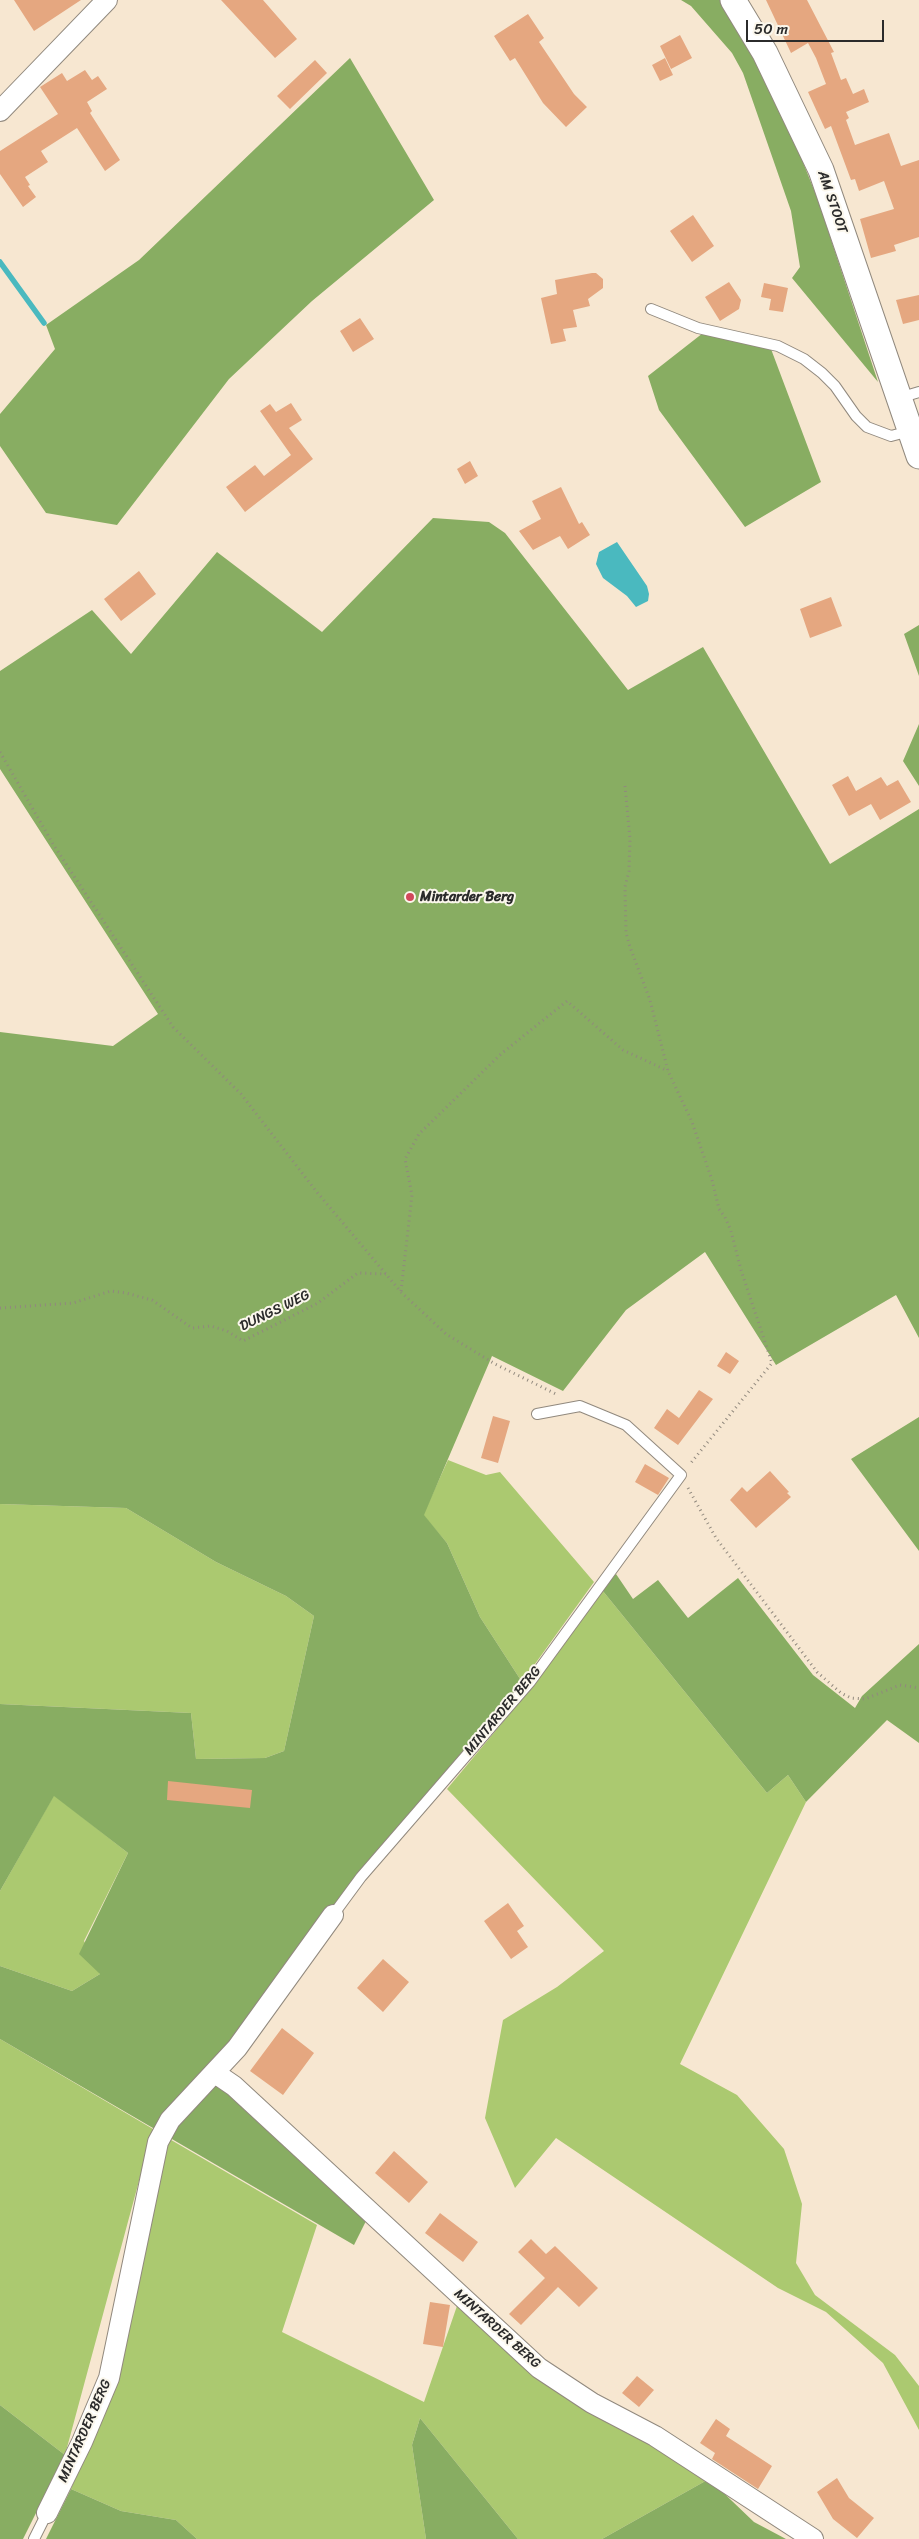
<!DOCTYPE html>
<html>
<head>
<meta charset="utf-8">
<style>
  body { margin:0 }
  #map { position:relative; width:919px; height:2539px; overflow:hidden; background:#f7e7d1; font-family:Sriracha,sans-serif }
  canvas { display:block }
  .scale { position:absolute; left:746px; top:20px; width:138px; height:22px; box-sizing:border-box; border:2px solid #2b2b2b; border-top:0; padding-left:6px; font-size:15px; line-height:18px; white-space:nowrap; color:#2b2b2b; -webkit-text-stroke:4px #fbf7ec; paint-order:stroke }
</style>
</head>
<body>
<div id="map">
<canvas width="919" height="2539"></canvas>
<div class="scale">50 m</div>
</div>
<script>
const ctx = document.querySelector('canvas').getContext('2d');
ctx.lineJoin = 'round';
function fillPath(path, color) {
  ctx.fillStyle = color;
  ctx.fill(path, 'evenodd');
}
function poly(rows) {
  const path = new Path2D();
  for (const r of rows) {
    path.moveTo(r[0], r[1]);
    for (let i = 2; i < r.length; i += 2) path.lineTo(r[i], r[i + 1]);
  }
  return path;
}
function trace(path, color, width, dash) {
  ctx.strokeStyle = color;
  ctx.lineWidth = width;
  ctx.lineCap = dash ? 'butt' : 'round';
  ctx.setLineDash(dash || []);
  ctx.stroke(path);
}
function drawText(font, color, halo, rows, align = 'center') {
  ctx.font = font + ' Sriracha,sans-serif';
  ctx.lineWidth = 4;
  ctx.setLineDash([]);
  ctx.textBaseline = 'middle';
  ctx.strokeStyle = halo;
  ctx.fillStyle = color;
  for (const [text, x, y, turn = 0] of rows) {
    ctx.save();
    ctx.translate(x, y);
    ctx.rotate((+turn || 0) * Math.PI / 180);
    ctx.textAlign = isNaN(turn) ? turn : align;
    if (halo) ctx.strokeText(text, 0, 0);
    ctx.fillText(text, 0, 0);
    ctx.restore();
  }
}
fillPath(poly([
  [448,1460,486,1475,500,1472,594,1582,522,1682,480,1617,447,1543,423,1515],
  [0,1504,126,1508,216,1562,286,1596,314,1616,284,1751,265,1758,196,1759,191,1713,0,1704],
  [602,1590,767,1793,788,1775,806,1802,680,2064,737,2095,784,2149,802,2204,796,2263,815,2295,895,2355,919,2386,919,2430,883,2363,826,2312,778,2288,556,2138,515,2188,485,2118,503,2020,557,1987,604,1951,447,1789,533,1686],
  [54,1795,128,1853,84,1941,100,1974,72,1991,0,1966,0,1891],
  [0,2039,153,2129,65,2455,0,2405],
  [166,2137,317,2225,282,2332,424,2402,458,2303,709,2479,602,2539,518,2539,420,2418,412,2445,426,2539,197,2539,176,2520,121,2511,71,2489,114,2380]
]), '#abc970');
fillPath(poly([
  [681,0,720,0,765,79,793,137,818,200,878,382,792,278,800,267,791,211,743,73,732,53,691,6],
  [350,58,434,200,312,301,229,379,117,525,46,513,0,446,0,414,55,349,46,325,139,260],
  [703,333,771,349,821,482,745,527,659,410,648,376],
  [433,518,489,522,505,533,628,690,703,647,830,864,919,809,919,1338,896,1295,776,1365,705,1252,626,1310,563,1391,492,1356,424,1515,447,1543,480,1617,522,1682,440,1781,207,2074,369,2215,354,2245,0,2039,0,1966,72,1991,100,1974,79,1954,128,1853,54,1796,0,1891,0,1704,191,1713,196,1759,265,1758,284,1751,314,1616,286,1596,216,1562,126,1508,0,1504,0,1032,113,1046,158,1014,0,769,0,671,92,610,131,654,217,552,322,632],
  [919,625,919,676,904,634],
  [919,724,919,786,903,761],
  [919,1417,919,1551,851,1459],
  [616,1574,633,1599,658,1580,688,1618,738,1578,813,1675,855,1708,862,1696,919,1644,919,1743,887,1720,806,1802,788,1775,767,1793,602,1590],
  [0,2405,65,2455,23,2539,0,2539],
  [420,2418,518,2539,426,2539,412,2445],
  [709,2479,754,2522,786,2539,602,2539],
  [71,2489,121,2511,176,2520,197,2539,46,2539]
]), '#88ad62');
fillPath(poly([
  [617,542,647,586,649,594,648,601,636,607,627,596,603,578,596,564,599,552]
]), '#4ab9bf');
trace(poly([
  [0,262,44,323]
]), '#4ab9bf', 5.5);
fillPath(poly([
  [14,0,81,0,34,31],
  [221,0,263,0,297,39,275,58],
  [766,0,807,0,834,52,831,53,841,80,846,78,853,94,864,89,869,102,846,112,849,118,846,120,855,145,889,133,901,166,919,160,919,237,894,245,896,251,871,258,860,219,894,209,884,181,859,191,855,179,851,180,831,126,825,129,808,92,826,84,816,58,808,43,791,53],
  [528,14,544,38,539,42,574,94,587,107,566,127,543,103,515,58,510,61,494,36],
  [680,35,692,58,671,69,660,46],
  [665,58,673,75,660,81,652,65],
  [315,60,327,73,290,109,277,96],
  [85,70,92,80,98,76,107,89,87,102,92,111,90,113,120,160,105,171,77,128,41,151,48,162,25,177,30,185,28,186,36,197,23,207,0,174,0,151,58,114,40,87,62,73,67,81],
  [693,215,714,246,692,262,670,231],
  [592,273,596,273,603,279,603,288,588,299,590,306,573,310,577,327,563,329,566,341,551,344,541,298,557,294,555,280],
  [729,282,741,300,739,309,720,321,705,297],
  [764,283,788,288,783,312,769,310,771,299,761,297],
  [919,295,919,320,903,324,896,300],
  [360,318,374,339,353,352,340,331],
  [291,403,302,420,289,428,313,459,245,512,226,487,255,465,264,476,291,455,260,411,270,404,276,412],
  [470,461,478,476,465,484,457,469],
  [561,487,579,524,582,522,590,535,568,549,560,536,533,550,519,531,541,519,532,501],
  [139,571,156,594,121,621,104,599],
  [831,597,842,626,810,638,800,609],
  [848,776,856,791,881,777,887,786,898,780,911,802,880,820,871,804,849,816,832,785],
  [726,1352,739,1361,730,1374,717,1366],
  [699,1390,713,1399,678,1445,654,1428,667,1409,679,1418],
  [493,1416,510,1421,498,1463,481,1458],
  [645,1464,669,1478,658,1495,635,1482],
  [770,1471,789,1492,787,1493,791,1497,756,1528,730,1500,742,1487,747,1492],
  [168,1781,252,1790,250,1808,167,1800],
  [508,1903,524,1926,517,1931,528,1947,511,1959,484,1921],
  [383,1959,409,1982,383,2012,357,1988],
  [282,2028,314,2053,283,2095,250,2071],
  [394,2151,428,2182,409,2203,375,2173],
  [440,2213,478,2242,463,2262,425,2233],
  [531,2239,546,2254,555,2246,598,2288,579,2307,558,2287,521,2325,509,2314,545,2278,518,2252],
  [430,2302,450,2305,443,2347,423,2344],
  [637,2376,654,2390,639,2407,622,2393],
  [716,2419,730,2429,726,2436,772,2466,758,2489,712,2459,715,2453,700,2443],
  [837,2478,849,2498,874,2518,857,2538,833,2519,817,2492]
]), '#e5a780');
const service = poly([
  [651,309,698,328,778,346,804,359,822,373,835,386,856,416,867,427,891,436,910,431],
  [899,398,919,392],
  [333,1915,361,1877,530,1682,681,1475,626,1425,580,1406,537,1414],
  [34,2539,47,2513]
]);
const minor = poly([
  [0,111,107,0],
  [215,2073,234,2086,539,2368,592,2403,655,2436,813,2539],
  [47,2513,82,2442,109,2378,158,2142,170,2120,237,2048,333,1915]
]);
const tertiary = poly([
  [733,0,765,53,821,170,919,456]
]);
trace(service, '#91897e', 12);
trace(minor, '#91897e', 22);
trace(tertiary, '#91897e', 27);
trace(poly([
  [0,752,53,844,173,1027,241,1094,316,1191,401,1292,446,1334,495,1364,558,1395],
  [625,786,630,839,629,871,625,887,626,933,630,947,650,1000,668,1071,692,1122,712,1180,719,1209,725,1217,731,1231,741,1270,772,1363,690,1464],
  [401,1291,412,1195,405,1159,419,1134,501,1054,567,1001,623,1050,668,1071],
  [0,1308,73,1303,111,1291,126,1293,152,1300,192,1328,211,1326,227,1331,243,1341,318,1303,358,1273,386,1274],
  [688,1488,716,1538,817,1672,841,1693,851,1698,865,1699,900,1685,919,1688]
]), '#91897e', 3, [1, 4]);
trace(service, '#fff', 10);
trace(minor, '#fff', 20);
trace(tertiary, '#fff', 25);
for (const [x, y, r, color] of [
  [410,897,5,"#d1495b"]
]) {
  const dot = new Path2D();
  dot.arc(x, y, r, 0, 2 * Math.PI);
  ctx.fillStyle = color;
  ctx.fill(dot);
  trace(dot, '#fbf7ec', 2);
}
drawText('14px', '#2b2b2b', '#fbf7ec', [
  ["AM STOOT",832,202,71],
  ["DUNGS WEG",275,1311,-26],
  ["MINTARDER BERG",503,1711,-50],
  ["MINTARDER BERG",497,2329,42],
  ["MINTARDER BERG",85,2431,-66]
]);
drawText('bold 14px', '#2b2b2b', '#fbf7ec', [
  ["Mintarder Berg",420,897]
], 'left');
</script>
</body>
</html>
